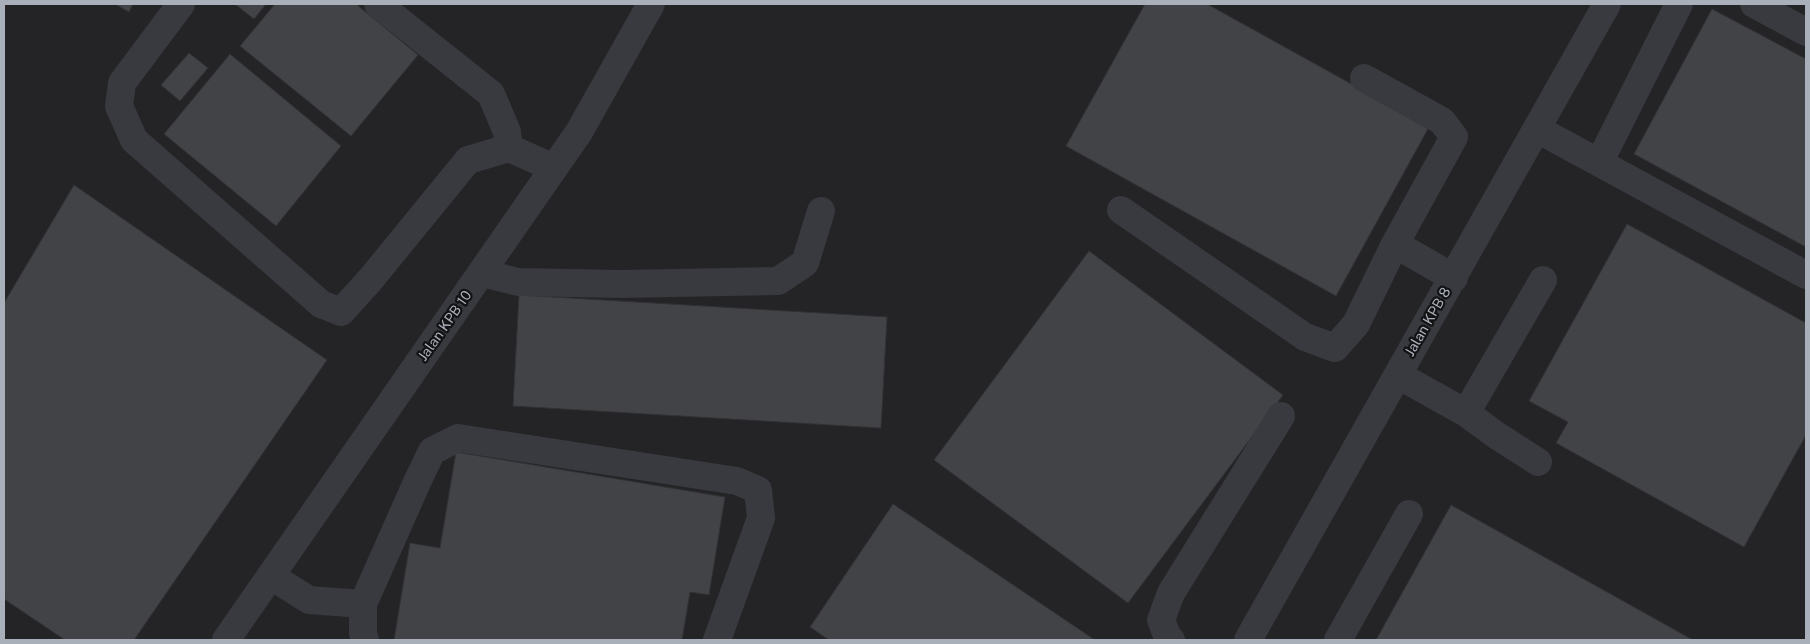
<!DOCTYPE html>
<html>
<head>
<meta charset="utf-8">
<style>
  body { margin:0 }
  #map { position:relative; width:1810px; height:644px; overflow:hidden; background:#18181a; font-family:"Public Sans",sans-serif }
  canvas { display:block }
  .frame { position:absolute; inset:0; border:5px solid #aab0ba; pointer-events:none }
</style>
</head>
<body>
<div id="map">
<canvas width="1810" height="644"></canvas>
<div class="frame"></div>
</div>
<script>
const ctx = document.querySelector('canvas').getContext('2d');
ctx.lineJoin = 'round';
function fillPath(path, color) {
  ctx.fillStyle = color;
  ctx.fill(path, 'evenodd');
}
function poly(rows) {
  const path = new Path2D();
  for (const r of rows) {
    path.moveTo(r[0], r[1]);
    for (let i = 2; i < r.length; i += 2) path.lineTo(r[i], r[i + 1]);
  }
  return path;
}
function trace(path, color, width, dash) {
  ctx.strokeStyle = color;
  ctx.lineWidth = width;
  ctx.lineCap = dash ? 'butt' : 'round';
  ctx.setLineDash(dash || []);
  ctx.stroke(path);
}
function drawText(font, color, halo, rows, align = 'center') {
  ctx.font = font + ' "Public Sans",sans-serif';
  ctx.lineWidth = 4.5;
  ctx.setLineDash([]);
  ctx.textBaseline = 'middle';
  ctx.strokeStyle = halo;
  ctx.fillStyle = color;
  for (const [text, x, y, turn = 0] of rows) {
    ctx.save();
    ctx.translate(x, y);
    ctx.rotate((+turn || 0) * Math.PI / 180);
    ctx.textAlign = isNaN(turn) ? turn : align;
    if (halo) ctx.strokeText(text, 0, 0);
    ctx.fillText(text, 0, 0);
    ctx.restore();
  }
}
fillPath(poly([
  [4,4,1806,4,1806,640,4,640]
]), '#242427');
const building = poly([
  [115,4,133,4,129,12,115,4],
  [235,4,266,4,254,19,235,4],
  [275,4,356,4,418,55,351,136,240,46,275,4],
  [1145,4,1207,4,1429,127,1336,296,1066,146,1145,4],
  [1712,9,1806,59,1806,247,1634,154,1712,9],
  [189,53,208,68,180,101,161,85,189,53],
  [230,54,341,146,276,226,164,134,230,54],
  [74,185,327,360,134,640,65,640,4,599,4,303,74,185],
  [1627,224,1806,323,1806,435,1744,547,1556,443,1568,422,1529,401,1627,224],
  [1089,251,1283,395,1128,603,934,460,1089,251],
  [519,295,887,317,881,428,513,406,519,295],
  [456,452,725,497,709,595,690,592,682,640,394,640,410,543,440,548,456,452],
  [893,504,1095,640,829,640,810,627,893,504],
  [1451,505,1693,640,1376,640,1451,505]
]);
fillPath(building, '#424347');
trace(building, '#323236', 1);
trace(poly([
  [181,4,122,83,119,106,134,140,321,304,341,312,370,280,468,160,509,148,554,168],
  [378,4,491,94,507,132,509,148],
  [1754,4,1806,32],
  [1364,78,1442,121,1454,137,1395,244],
  [1537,129,1806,275],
  [1600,161,1679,4],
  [1121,210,1305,337,1335,348,1356,324,1395,244,1454,278],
  [482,273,518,282,621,284,778,281,805,263,821,211],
  [1398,375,1466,413,1496,435,1538,462],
  [1466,413,1543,280],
  [271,576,309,600,363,604,418,480,432,451,458,438,737,481,758,490,761,518,717,640],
  [363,604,363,634,365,640],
  [226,640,579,132,651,4],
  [1171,640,1168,638,1161,620,1171,593,1281,416],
  [1248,640,1607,4],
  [1338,640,1409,514]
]), '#393a3f', 28);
drawText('14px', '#aab0ba', '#131315', [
  ["Jalan KPB 8",1428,322,-60],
  ["Jalan KPB 10",445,326,-55]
]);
</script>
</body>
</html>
